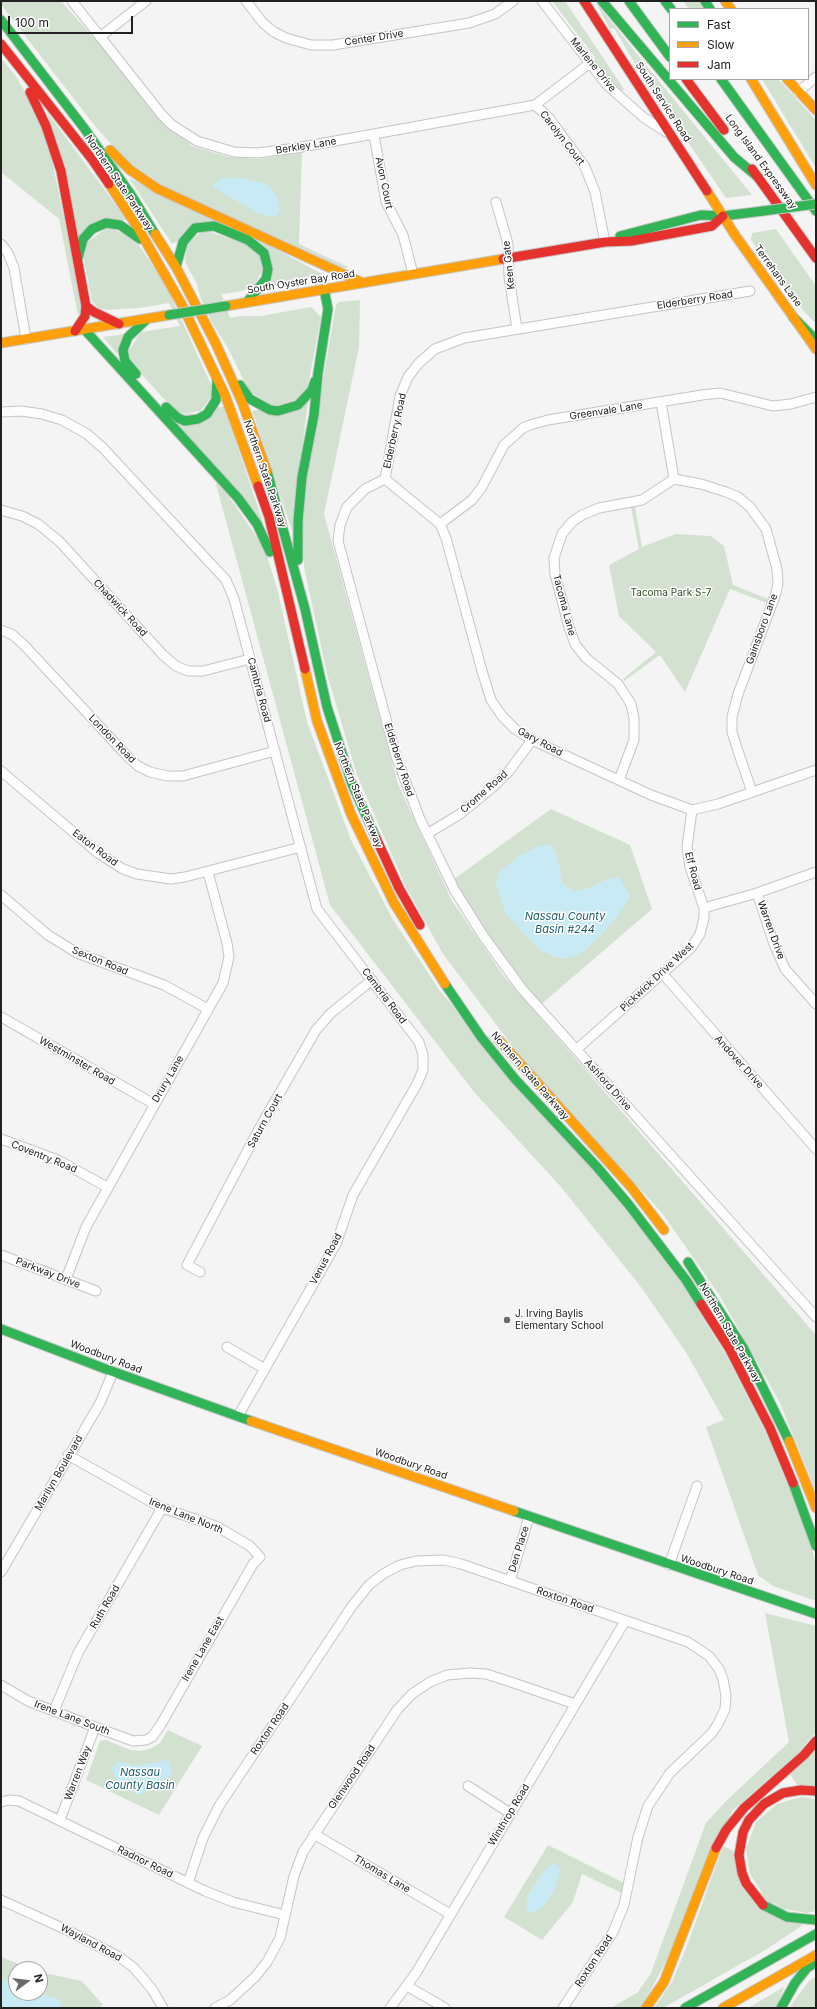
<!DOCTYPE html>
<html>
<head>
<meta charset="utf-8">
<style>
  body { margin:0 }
  #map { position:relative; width:817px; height:2009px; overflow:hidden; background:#f4f4f4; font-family:Inter,sans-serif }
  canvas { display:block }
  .frame { position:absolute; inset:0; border:2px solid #212121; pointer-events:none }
  .legend { position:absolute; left:669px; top:8px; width:140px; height:72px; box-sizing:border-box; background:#fff; border:1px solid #a6a6a6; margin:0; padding:5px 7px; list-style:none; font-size:12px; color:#212121 }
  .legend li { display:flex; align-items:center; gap:8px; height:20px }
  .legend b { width:20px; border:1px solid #a6a6a6 }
  .north { position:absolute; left:8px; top:1961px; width:40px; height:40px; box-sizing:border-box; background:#fff; border:1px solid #a6a6a6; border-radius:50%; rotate:75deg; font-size:11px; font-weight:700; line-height:16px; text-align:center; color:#212121 }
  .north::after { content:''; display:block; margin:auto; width:14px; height:18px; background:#6b6b6b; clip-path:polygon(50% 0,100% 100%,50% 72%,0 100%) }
  .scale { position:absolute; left:8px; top:16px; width:125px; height:18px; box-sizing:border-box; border:2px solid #212121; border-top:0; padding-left:5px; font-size:12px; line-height:14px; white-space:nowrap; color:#212121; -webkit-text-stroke:3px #fff; paint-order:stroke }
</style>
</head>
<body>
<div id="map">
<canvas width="817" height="2009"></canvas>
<div class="frame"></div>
<ul class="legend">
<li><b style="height:5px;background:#30b455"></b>Fast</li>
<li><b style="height:5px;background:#ff9f0a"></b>Slow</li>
<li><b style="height:5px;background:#e5322d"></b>Jam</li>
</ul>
<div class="north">N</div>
<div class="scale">100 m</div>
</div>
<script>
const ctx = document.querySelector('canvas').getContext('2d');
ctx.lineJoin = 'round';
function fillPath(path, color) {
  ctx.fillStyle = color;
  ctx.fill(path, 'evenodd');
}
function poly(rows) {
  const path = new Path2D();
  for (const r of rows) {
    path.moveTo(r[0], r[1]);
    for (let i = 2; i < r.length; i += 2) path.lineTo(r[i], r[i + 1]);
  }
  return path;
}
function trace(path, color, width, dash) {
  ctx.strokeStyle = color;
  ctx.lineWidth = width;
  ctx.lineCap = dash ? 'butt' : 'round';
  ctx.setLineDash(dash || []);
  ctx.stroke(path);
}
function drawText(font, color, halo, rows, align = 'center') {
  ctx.font = font + ' Inter,sans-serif';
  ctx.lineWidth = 3;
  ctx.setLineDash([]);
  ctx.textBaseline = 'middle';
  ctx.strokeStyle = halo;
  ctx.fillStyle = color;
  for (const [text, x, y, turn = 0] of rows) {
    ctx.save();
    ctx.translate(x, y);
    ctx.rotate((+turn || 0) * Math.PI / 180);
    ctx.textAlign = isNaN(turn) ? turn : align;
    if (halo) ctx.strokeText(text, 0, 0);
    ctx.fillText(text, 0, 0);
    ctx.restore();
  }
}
fillPath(poly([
  [1,1,61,1,179,134,192,146,229,157,260,159,302,152,299,244,348,267,343,269,165,187,126,161,95,126,2,6],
  [552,1,565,1,624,89,621,92,595,63,595,57],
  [595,1,641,59,752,195,726,198,637,67,614,28,610,29],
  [683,1,702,1,707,9,689,9],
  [1,58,15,75,33,105,47,136,83,311,78,315,59,219,1,172],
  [762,79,778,79,816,120,816,168],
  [47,112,127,220,118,220,78,249],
  [129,178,220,221,172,244],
  [104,226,133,237,164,281,212,387,212,396,198,414,177,413,131,363,128,352,141,332,180,326,169,303,139,308,108,310,99,309,92,301,83,255,86,242],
  [776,229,816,286,816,324,794,300,751,240,752,233],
  [204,230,255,247,265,266,253,287,238,292,221,294,230,318,241,316,261,316,311,307,321,317,306,396,274,407,249,391,228,348,212,323,201,299,196,282,185,262,187,243],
  [259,240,324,275,268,286],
  [360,300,359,347,324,514,398,784,452,901,503,975,816,1335,816,1492,780,1403,720,1296,662,1213,526,1064,443,954,406,887,357,775,327,674,304,567,303,519,307,471,336,305,338,302],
  [124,334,123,361,103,337],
  [308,401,292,531,252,411],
  [217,407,224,407,264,525,172,417],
  [217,479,265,549,278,592,307,722,351,840,392,918,440,991,601,1178,674,1271,726,1355,766,1433,806,1528,816,1564,816,1601,773,1586,758,1575,706,1427,724,1420,687,1354,641,1287,561,1187,474,1092,330,905,216,484],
  [631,507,635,507,642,547,676,534,711,536,724,546,733,585,768,599,767,603,730,589,685,692,660,655,624,681,623,679,656,652,619,616,609,565,639,549],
  [551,809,630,845,652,909,538,1007,450,882],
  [556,854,562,883,572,890,585,890,611,878,615,919,584,951,564,959,549,954,506,914,496,882,499,873,519,856],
  [765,1613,816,1626,816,1732,797,1754,732,1811,681,1934,641,2008,611,2008,638,1992,651,1973,706,1823,725,1802,789,1742],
  [168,1730,202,1746,159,1815,86,1780,100,1741,106,1740,130,1750,141,1751,152,1748,160,1743],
  [816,1749,816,1787,797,1785,790,1774],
  [801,1797,816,1799,816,1911,806,1913,780,1908,763,1894,750,1874,746,1849,756,1822,777,1804],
  [548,1845,626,1884,624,1894,582,1874,573,1902,542,1940,504,1917],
  [723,1846,734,1851,737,1874,803,1925,767,1949,663,2008,654,2008,672,1982,687,1946],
  [1,1957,32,1969,16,1969,16,1993,40,1993,40,1972,82,1981,103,2005,98,2008,1,2008],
  [816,1977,816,2008,789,2008,809,1981],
  [784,1987,777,2008,748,2008]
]), '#d3e1d0');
fillPath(poly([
  [221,178,242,178,269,185,277,196,280,210,278,215,270,217,256,212,212,187],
  [546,844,552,847,556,854,562,883,572,890,585,890,611,878,620,878,630,895,626,904,615,919,598,938,584,951,573,957,564,959,541,951,514,923,506,914,496,882,499,873,519,856,537,847],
  [168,1760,172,1773,156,1786,142,1794,137,1794,119,1783,111,1770,118,1761,135,1766],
  [556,1863,561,1869,554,1890,544,1906,531,1914,526,1909,528,1895,547,1867],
  [1,1980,10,1980,16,1983,16,1993,37,1993,59,1999,63,2008,1,2008]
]), '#c7eaf4');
const street = poly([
  [72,1,162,115,172,125,197,141,234,152,258,153,296,148,535,105,590,63],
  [246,1,263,23,274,32,286,38,311,45,333,45,469,23,495,14,513,1],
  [542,1,606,84,643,117,666,132],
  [100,37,146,1],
  [798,92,816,77],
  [535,105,549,118,585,167,595,192,605,242],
  [374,135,386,202,403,235,413,274],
  [496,202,508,244,509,277,517,329],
  [1,244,8,253,14,268,26,339],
  [750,291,464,338,435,349,419,363,408,377,400,396,385,479,365,489,347,507,340,525,338,541,396,756,420,819,455,891,484,937,522,989,816,1317],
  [661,402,674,479,701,484,726,492,738,497,750,507,766,529,777,569,778,584,775,596,738,694,732,717,732,732,737,748,752,792],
  [1,412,21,411,42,414,62,420,87,434,103,448,226,580,234,599,317,909,419,1042,423,1055,423,1070,417,1084,353,1195,336,1244,238,1416],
  [385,479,440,524,446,538,482,671,491,700,502,716,515,729,532,740,651,795,692,810,718,804,816,770],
  [1,510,22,516,38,524,59,541,163,655,176,666,188,671,203,671,250,659],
  [440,524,472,500,482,487,504,445,523,428,530,425,548,420,702,395,720,393,773,406,791,404,816,397],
  [1,630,13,635,25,646,128,757,138,766,150,772,167,776,183,776,275,751],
  [1,771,98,853,123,869,137,874,171,879,185,877,301,847],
  [619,780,634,740,634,718,631,704,618,684,586,658,575,644,569,627,555,574,554,558,562,534,572,522,582,515,599,508,642,500,674,479],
  [427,834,460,814,493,787,509,771,532,740],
  [757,893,774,944,785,969,816,1004],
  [1,895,48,935,77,953,164,985,208,1009],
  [704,908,757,893,816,872],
  [662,973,816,1149],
  [1,1017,154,1104],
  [576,1050,691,948,700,934,704,918,704,908,690,867,687,847,692,810],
  [1,1139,58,1160,107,1187],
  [1,1255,96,1291],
  [200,1272,187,1265,259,1129,316,1030,331,1013,372,980],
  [66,1279,86,1227,223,983,229,957,227,943,208,872],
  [227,1347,265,1369],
  [669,1565,697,1486],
  [1,1572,100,1403,113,1372],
  [510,1581,529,1517],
  [1,1685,28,1701,95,1727,133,1741,146,1740,152,1737,160,1726,253,1564,260,1557,250,1546,216,1526,162,1508,68,1455],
  [54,1711,78,1653,162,1508],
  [468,1786,510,1813],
  [1,1802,9,1800,19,1801,205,1891,233,1902,285,1915],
  [60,1820,95,1727],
  [314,1834,450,1914],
  [188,1883,203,1838,219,1806,352,1606,369,1585,383,1574,400,1565,416,1561,444,1560,461,1564,688,1642,709,1656,719,1669,723,1679,726,1696,725,1709,719,1722,712,1733,670,1773,648,1806,638,1837,624,1905,613,1932,563,2008],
  [1,1900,69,1931,121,1958,134,1968,152,1989,163,2008],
  [407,1986,445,2008],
  [215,2008,230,2000,255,1977,267,1962,280,1938,294,1876,303,1852,397,1710,412,1694,430,1682,447,1675,470,1673,486,1674,505,1680,575,1704],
  [390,2008,416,1973,625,1621]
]);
const fast = poly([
  [602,1,734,157,759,178],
  [629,1,670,57],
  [665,1,671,9],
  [705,1,710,9],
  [1,20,84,128,132,196,155,234],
  [721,79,816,211],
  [620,236,701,215,723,216,763,211],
  [78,258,83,239,92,229,106,223,120,225,140,239],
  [176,267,183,242,195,228,214,226,248,240,264,253,268,269,266,279,247,302],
  [793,317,816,340],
  [84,329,238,498,257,524,270,552],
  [136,374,125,361,123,350,128,337,147,319],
  [240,385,250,399,270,410,278,411,298,405,312,390,315,381],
  [166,407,178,418,185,421,198,419,207,414,216,400,217,379],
  [267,471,305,609,327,707,352,784,376,838],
  [298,560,298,521,302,477,314,415,318,373,328,309,324,289],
  [445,984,481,1037,515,1079,597,1167,629,1205,686,1280,701,1304],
  [688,1262,744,1349,789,1441],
  [1,1329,103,1368,251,1421],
  [793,1483,816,1546],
  [514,1511,816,1614],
  [763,1905,787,1917,816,1920],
  [685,2008,816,1934],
  [781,2008,795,1983,807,1968,815,1963]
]);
const slow = poly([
  [725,1,731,9],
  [751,79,816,185],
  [787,79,816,110],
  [110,150,130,170,158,189,363,283],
  [109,184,138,228,182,305,225,395,258,486],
  [707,191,735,235,816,349],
  [155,234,176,267,216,344,242,402,267,471],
  [226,306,503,259],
  [1,343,169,315],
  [305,669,317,721,351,814,394,903,445,984],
  [498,1039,631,1187,664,1230],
  [251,1421,514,1511],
  [789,1441,816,1508],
  [646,2008,664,1982,716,1848],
  [723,2008,816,1955]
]);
const jam = poly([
  [584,1,707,191],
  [1,44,91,158,109,184],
  [686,79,724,130],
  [30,92,46,126,61,171,86,306,85,316,75,331],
  [752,169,816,258],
  [503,259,605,242,631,241,712,226,723,216],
  [86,306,94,312,119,324],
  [258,486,269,517,305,669],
  [376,838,399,888,420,925],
  [701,1304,729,1348,770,1428,793,1483],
  [716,1848,726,1830,744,1808,804,1755,816,1741],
  [763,1905,746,1883,742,1873,739,1855,743,1832,749,1820,764,1804,783,1793,801,1790,816,1791]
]);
trace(street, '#c5c5c5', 11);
trace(fast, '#c5c5c5', 11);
trace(slow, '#c5c5c5', 11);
trace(jam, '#c5c5c5', 11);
trace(street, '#fdfdfd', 9);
trace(fast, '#30b455', 9);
trace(slow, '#ff9f0a', 9);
trace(jam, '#e5322d', 9);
const fastBridge = poly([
  [763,211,816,204],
  [169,315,226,306]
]);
trace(fastBridge, '#c5c5c5', 11, []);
trace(fastBridge, '#30b455', 9);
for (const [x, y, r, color] of [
  [507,1320,4,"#6b6b6b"]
]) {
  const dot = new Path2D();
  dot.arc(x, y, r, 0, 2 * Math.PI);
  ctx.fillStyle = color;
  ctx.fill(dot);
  trace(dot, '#fff', 1.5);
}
drawText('10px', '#212121', '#fff', [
  ["Center Drive",374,38,-9],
  ["Marlene Drive",593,65,51],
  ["South Service Road",663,102,57],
  ["Carolyn Court",562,138,52],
  ["Berkley Lane",306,146,-9],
  ["Long Island Expressway",761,162,54],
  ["Northern State Parkway",119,183,56],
  ["Avon Court",384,183,78],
  ["Keen Gate",509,265,-96],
  ["Terrehans Lane",778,276,54],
  ["South Oyster Bay Road",301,282,-9],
  ["Elderberry Road",695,300,-9],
  ["Greenvale Lane",606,411,-9],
  ["Elderberry Road",395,431,-78],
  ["Northern State Parkway",265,474,71],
  ["Tacoma Lane",564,605,75],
  ["Chadwick Road",120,608,47],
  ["Gainsboro Lane",762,629,-70],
  ["Cambria Road",259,690,75],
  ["London Road",112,739,46],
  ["Gary Road",540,742,28],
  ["Elderberry Road",399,760,72],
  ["Crome Road",484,792,-41],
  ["Northern State Parkway",358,795,68],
  ["Eaton Road",95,848,37],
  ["Elf Road",693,871,75],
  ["Warren Drive",771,930,70],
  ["Sexton Road",100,961,22],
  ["Pickwick Drive West",657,977,-43],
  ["Cambria Road",384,996,53],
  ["Westminster Road",77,1061,30],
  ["Andover Drive",739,1062,48],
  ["Northern State Parkway",530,1076,49],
  ["Drury Lane",168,1079,-60],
  ["Ashford Drive",608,1085,48],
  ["Saturn Court",265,1121,-61],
  ["Coventry Road",44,1157,22],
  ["Venus Road",326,1259,-62],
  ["Parkway Drive",48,1273,21],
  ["Northern State Parkway",730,1333,60],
  ["Woodbury Road",106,1357,21],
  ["Woodbury Road",411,1464,19],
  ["Marilyn Boulevard",59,1473,-60],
  ["Irene Lane North",186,1516,22],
  ["Den Place",519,1549,-73],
  ["Woodbury Road",717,1570,18],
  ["Roxton Road",565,1600,19],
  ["Ruth Road",105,1607,-60],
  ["Irene Lane East",203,1649,-60],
  ["Irene Lane South",72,1718,21],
  ["Roxton Road",270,1729,-56],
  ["Warren Way",78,1773,-69],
  ["Glenwood Road",352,1777,-56],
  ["Winthrop Road",509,1815,-59],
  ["Radnor Road",145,1862,26],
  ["Thomas Lane",382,1874,31],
  ["Wayland Road",91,1943,28],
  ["Roxton Road",594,1961,-57]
]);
drawText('10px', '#2b5022', '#fff', [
  ["Tacoma Park S-7",671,593]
]);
drawText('10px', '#212121', '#fff', [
  ["J. Irving Baylis",515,1314],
  ["Elementary School",515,1326]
], 'left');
drawText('italic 11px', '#1c5c6b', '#fff', [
  ["Nassau County",565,917],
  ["Basin #244",565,930],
  ["Nassau",140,1773],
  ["County Basin",140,1786]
]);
</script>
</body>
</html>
